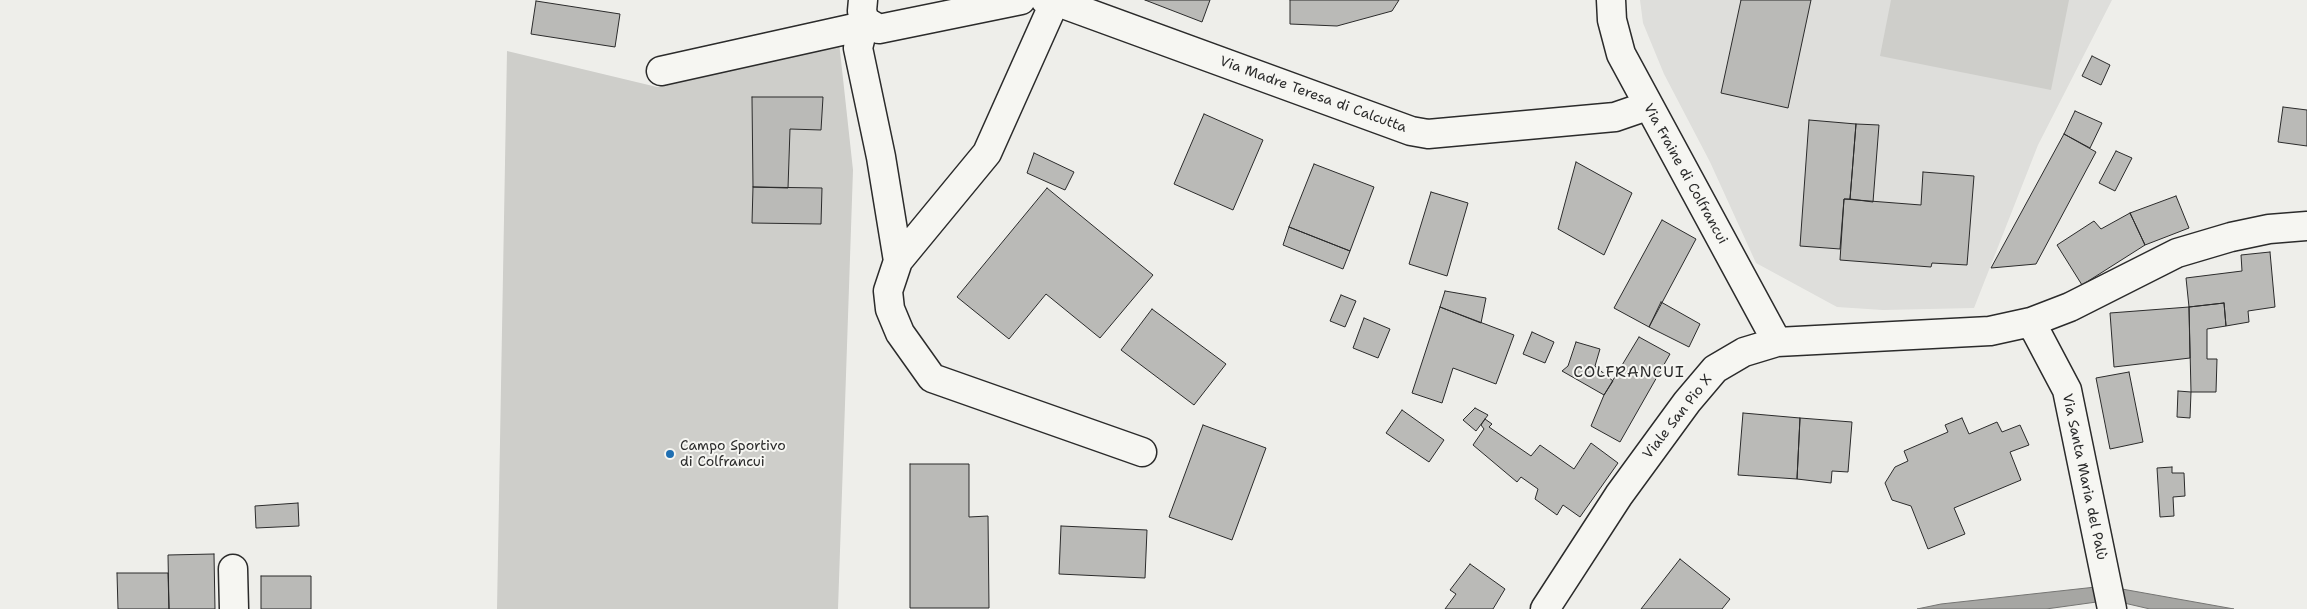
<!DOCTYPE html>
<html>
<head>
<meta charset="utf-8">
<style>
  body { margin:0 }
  canvas { display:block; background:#eeeeea }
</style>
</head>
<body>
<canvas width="2307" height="609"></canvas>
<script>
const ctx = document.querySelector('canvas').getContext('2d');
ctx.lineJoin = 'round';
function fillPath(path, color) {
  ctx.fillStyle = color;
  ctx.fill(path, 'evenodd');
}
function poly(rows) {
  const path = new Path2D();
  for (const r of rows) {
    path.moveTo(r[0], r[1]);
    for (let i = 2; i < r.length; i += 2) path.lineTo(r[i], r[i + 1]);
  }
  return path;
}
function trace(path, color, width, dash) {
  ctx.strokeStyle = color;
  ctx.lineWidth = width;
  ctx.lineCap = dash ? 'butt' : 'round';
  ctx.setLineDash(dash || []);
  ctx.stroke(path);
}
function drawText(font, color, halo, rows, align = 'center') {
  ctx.font = font + ' "Shantell Sans",sans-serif';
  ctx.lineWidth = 4;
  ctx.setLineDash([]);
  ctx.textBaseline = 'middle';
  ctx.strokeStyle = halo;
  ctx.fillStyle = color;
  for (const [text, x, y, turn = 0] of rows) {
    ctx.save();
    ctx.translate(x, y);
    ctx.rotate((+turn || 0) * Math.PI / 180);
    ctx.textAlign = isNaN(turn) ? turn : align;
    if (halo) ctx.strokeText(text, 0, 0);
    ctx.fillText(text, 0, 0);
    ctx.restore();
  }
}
fillPath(poly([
  [1640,0,2112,0,2038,145,1974,308,1883,310,1837,307,1756,263,1710,162,1664,74,1643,23]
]), '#dededb');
fillPath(poly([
  [1891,0,2069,0,2051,90,1880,56],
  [839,42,853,170,838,609,497,609,507,51,657,87]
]), '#cececa');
const water = poly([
  [2105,586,2234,609,2150,609,2111,600,2046,609,1917,609,1941,604,2105,586]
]);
fillPath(water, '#a6a6a3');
trace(water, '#757573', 1);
const building = poly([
  [1145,0,1210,0,1202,22,1145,0],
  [1290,0,1399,0,1392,11,1337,26,1290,24,1290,0],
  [1741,0,1811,0,1788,108,1721,93,1741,0],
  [536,1,620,14,615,47,531,34,536,1],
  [2092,56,2110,65,2101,85,2082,76,2092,56],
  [752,97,823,97,821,130,790,129,788,188,753,187,752,97],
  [2283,107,2307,110,2307,146,2278,142,2283,107],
  [2075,111,2102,123,2090,148,2064,134,2075,111],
  [1204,114,1263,140,1233,210,1174,184,1204,114],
  [1809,120,1856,124,1850,199,1844,199,1840,249,1800,246,1809,120],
  [1856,124,1879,125,1873,202,1850,199,1856,124],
  [2064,134,2096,152,2036,264,1991,268,2064,134],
  [2116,151,2132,158,2115,191,2099,183,2116,151],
  [1034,153,1074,172,1065,190,1027,173,1034,153],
  [1576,162,1632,193,1604,255,1558,229,1576,162],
  [1314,164,1374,187,1350,251,1289,227,1314,164],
  [1923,172,1974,176,1967,265,1932,263,1931,267,1840,260,1844,199,1921,205,1923,172],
  [753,187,822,188,821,224,752,223,753,187],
  [1047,188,1153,275,1100,338,1046,294,1009,339,957,297,1047,188],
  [1431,192,1468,203,1447,276,1409,264,1431,192],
  [2176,196,2189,228,2145,245,2130,213,2176,196],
  [2130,213,2145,245,2082,285,2057,245,2094,221,2101,229,2130,213],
  [1662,220,1696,239,1649,327,1614,308,1662,220],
  [1289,227,1350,251,1343,269,1283,245,1289,227],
  [2270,252,2275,307,2248,311,2249,322,2226,326,2224,303,2189,307,2186,278,2242,271,2241,255,2270,252],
  [1445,291,1486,298,1481,323,1440,307,1445,291],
  [1341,295,1356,301,1345,327,1330,321,1341,295],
  [1661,302,1700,324,1689,347,1649,327,1661,302],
  [2224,303,2226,326,2207,329,2207,359,2217,359,2216,392,2191,392,2189,307,2224,303],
  [1440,307,1514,335,1496,384,1453,368,1442,403,1412,393,1440,307],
  [2189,307,2190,358,2114,367,2110,313,2189,307],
  [1152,309,1226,364,1194,405,1121,350,1152,309],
  [1364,318,1390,329,1378,358,1353,348,1364,318],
  [1532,332,1554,342,1545,363,1523,354,1532,332],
  [1639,337,1670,354,1620,442,1591,426,1604,395,1639,337],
  [1576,342,1600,349,1595,366,1613,381,1604,395,1562,371,1568,366,1576,342],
  [2129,372,2143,442,2110,449,2096,378,2129,372],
  [2178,391,2191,392,2190,418,2177,417,2178,391],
  [1475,408,1488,415,1476,431,1463,420,1475,408],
  [1402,410,1444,440,1429,462,1386,433,1402,410],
  [1743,413,1800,418,1797,479,1738,475,1743,413],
  [1800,418,1852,422,1848,472,1832,471,1831,483,1797,479,1800,418],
  [1962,418,1969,434,1997,422,2002,432,2020,425,2029,445,2010,452,2021,480,1954,508,1965,534,1928,549,1911,506,1892,500,1885,483,1895,467,1908,461,1904,451,1948,432,1945,425,1962,418],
  [1485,419,1492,424,1489,427,1531,456,1540,445,1574,469,1591,443,1618,463,1580,517,1563,505,1557,515,1535,499,1538,489,1521,477,1517,482,1473,445,1484,429,1481,425,1485,419],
  [1203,425,1266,448,1232,540,1169,517,1203,425],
  [910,464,969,464,969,517,988,516,989,608,910,608,910,464],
  [2172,467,2172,473,2184,473,2185,496,2173,497,2174,516,2160,517,2157,468,2172,467],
  [298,503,299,526,256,528,255,506,298,503],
  [1061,526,1147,530,1145,578,1059,574,1061,526],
  [214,554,215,609,169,609,168,555,214,554],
  [1680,559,1730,599,1722,609,1641,609,1680,559],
  [1470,564,1505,589,1493,609,1445,609,1456,594,1450,590,1470,564],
  [117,573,168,573,169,609,118,609,117,573],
  [261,576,311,576,311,609,261,609,261,576]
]);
fillPath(building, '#babab7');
trace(building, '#2b2b2b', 1);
const minor = poly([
  [863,0,862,11,865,21,879,29,1021,0],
  [1045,0,1055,1,1411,131,1428,134,1615,117,1647,106],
  [1611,0,1612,20,1621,54,1777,342],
  [1055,1,987,153,898,261,888,291,890,309,900,333,932,378,1142,452],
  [868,25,861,36,858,48,881,157,898,261],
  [661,71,868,25],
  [2031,322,2067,390,2112,609],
  [233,569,234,609],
  [1545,609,1619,495,1687,402,1715,369,1744,352,1777,342,1990,331,2031,322,2070,307,2177,253,2231,237,2269,229,2307,226]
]);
trace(minor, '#2b2b2b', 31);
trace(minor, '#f6f6f2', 28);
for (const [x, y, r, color] of [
  [670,454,5,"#1f6fb2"]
]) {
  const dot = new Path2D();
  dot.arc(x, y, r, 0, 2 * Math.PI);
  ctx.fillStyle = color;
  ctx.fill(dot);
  trace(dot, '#f6f6f2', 2);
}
drawText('14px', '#2b2b2b', '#f6f6f2', [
  ["Via Madre Teresa di Calcutta",1313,95,20],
  ["Via Fraine di Colfrancui",1685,174,61],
  ["Viale San Pio X",1678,417,-52],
  ["Via Santa Maria del Palù",2084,477,78]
]);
drawText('14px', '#2b2b2b', '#f6f6f2', [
  ["Campo Sportivo",680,446],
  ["di Colfrancui",680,462]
], 'left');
ctx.letterSpacing = '1px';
drawText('16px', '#2b2b2b', '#f6f6f2', [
  ["COLFRANCUI",1629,373]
]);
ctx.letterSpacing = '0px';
</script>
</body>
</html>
